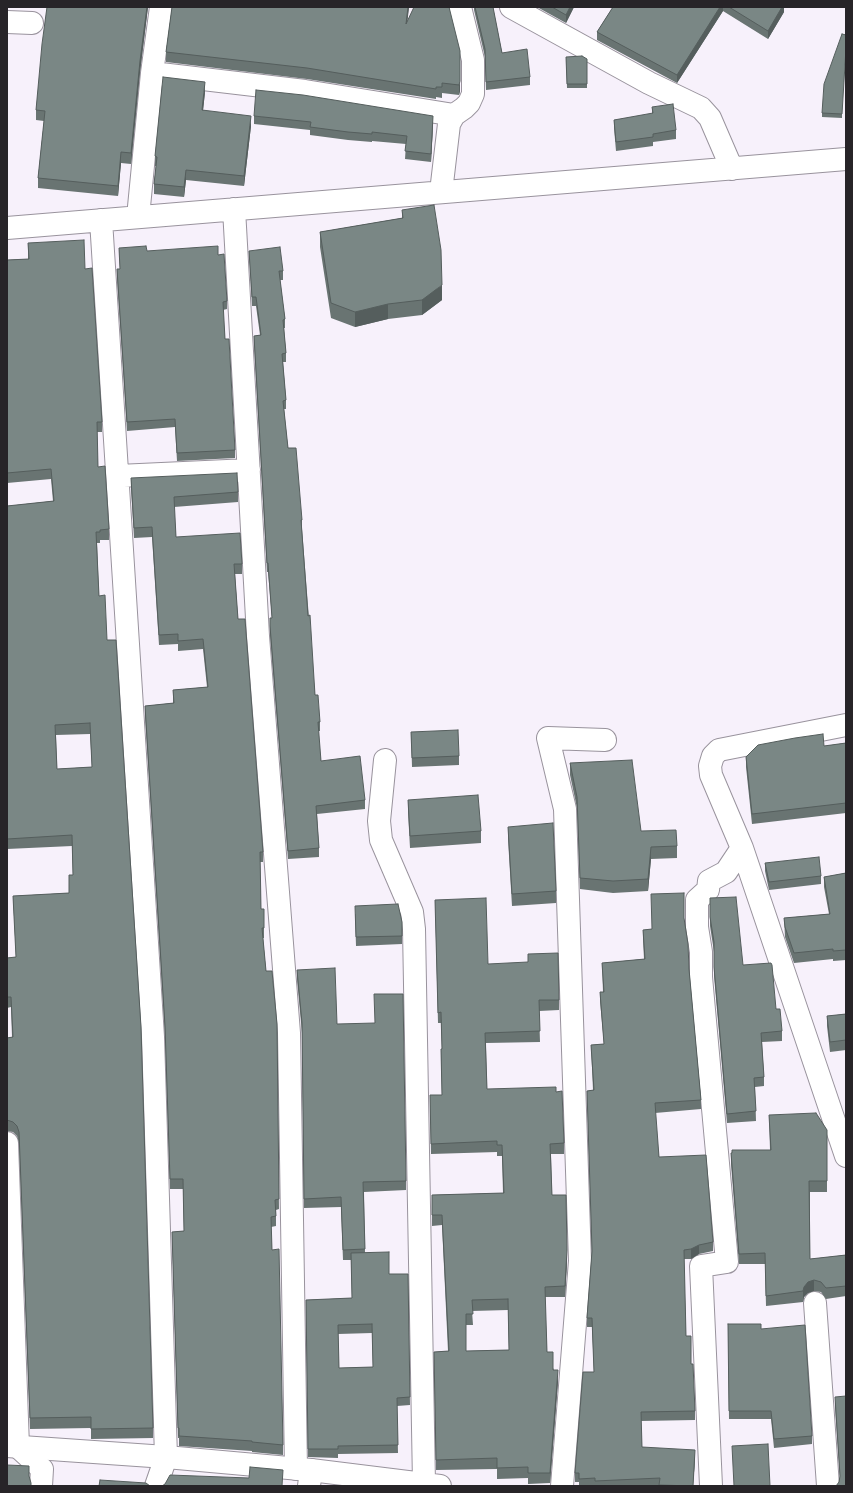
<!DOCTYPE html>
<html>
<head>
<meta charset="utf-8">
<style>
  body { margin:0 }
  #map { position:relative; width:853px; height:1493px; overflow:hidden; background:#f7f1fb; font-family:"Sofia Sans Condensed",sans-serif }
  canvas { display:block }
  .frame { position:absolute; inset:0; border:8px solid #272428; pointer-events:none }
</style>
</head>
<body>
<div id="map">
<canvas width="853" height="1493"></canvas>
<div class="frame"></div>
</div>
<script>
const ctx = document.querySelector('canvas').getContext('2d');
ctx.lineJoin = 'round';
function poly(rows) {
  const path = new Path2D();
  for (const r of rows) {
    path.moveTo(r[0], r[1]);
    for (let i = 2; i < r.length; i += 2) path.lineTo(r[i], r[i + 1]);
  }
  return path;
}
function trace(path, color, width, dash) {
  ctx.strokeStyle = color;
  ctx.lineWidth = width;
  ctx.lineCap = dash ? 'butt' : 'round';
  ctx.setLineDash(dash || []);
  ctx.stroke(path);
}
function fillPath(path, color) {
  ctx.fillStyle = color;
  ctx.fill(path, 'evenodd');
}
const minor = poly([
  [511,7,649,83,701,108,710,118,732,169],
  [7,22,32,23],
  [152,73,305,91,454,115],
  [441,192,449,124,454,115,464,108,469,103,473,94,473,60,460,7],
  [234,209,258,636,289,1033,296,1469],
  [138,217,152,73,161,7],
  [101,220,153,1037,166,1457,156,1486],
  [7,228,846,159],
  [118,476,249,470],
  [846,725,719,750,713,756,710,766,711,775,742,848,846,1156],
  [385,760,379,821,381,840,412,912,414,929,424,1483],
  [7,1143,18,1447,42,1469,41,1486],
  [815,1303,828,1486],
  [309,1486,311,1470,440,1486],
  [562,1486,580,1261,565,809,548,738,605,740],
  [711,1486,701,1266,727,1262,701,977,701,952,697,927,697,900,708,890,709,881,726,872,742,848]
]);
const tertiary = poly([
  [7,1446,166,1457,311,1470]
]);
trace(minor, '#99939d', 24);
trace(tertiary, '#99939d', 24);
trace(minor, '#fff', 22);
trace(tertiary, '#fff', 22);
fillPath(poly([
  [47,7,148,7,140,72,131,164,121,163,118,196,38,188,38,178,44,121,36,120,36,110],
  [172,7,409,7,407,21,449,7,460,91,459,95,442,93,442,98,436,97,436,99,307,79,166,62,166,52],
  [474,7,493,7,502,53,530,77,530,85,486,90,485,57,474,10],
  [537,7,574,7,566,23],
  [613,7,784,7,784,12,768,39,723,11,677,83,597,40,597,32],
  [842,34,842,118,822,117,822,113],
  [566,57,587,59,587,88,567,88],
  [205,92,203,110,251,126,244,186,186,180,184,197,154,194,154,184,156,166,155,166,155,156],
  [652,107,676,130,676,139,653,142,653,146,616,151,614,128,614,120,652,114],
  [254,116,433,124,431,162,405,159,406,144,372,141,372,142,348,140,310,135,310,130,254,124],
  [402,210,442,300,422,315,388,319,355,327,331,318,320,247,320,232,402,218],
  [28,243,85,269,102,422,102,432,97,432,98,467,109,529,109,540,100,540,100,543,97,543,99,596,153,1428,153,1438,91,1439,91,1428,30,1429,19,1143,17,1136,13,1132,7,1131,7,1038,12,1037,11,1007,7,1008,7,958,16,957,13,896,69,893,69,875,73,875,72,846,7,849,7,506,53,501,51,479,7,483,7,260,28,259],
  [90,734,92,767,57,769,56,735],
  [119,248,147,251,218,255,227,301,227,309,223,310,225,339,235,450,235,458,177,461,175,427,127,431,117,278,117,269,120,269],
  [249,251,283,271,283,280,280,280,285,319,285,328,284,328,286,353,286,362,283,362,286,400,286,409,284,409,288,448,302,520,302,529,315,695,320,722,320,731,318,731,321,761,365,800,365,809,317,814,319,848,319,857,288,859,270,635,270,618,272,618,268,572,267,572,254,344,254,336,260,335,256,306,252,306],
  [131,478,238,492,238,502,174,507,176,537,242,564,242,574,235,574,238,619,263,852,263,862,260,862,261,909,264,909,264,938,263,938,266,971,277,1024,279,1209,276,1210,276,1226,271,1227,272,1250,283,1445,283,1455,252,1452,252,1451,179,1446,179,1438,178,1438,172,1232,184,1231,183,1189,170,1189,165,1036,145,716,145,706,173,703,173,690,207,687,203,649,178,651,178,644,159,645,152,537,134,538,131,488],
  [411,732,459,756,459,765,412,767],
  [846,743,846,813,752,824,746,767,746,757],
  [570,763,641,831,677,846,677,858,651,859,648,891,613,893,580,889,577,808,570,775],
  [408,800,481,831,481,843,410,848,408,812],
  [508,827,556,891,556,903,512,906,508,839],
  [765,863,821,876,821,884,769,890,765,871],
  [846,873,846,960,833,961,833,959,794,963,785,937,784,918,829,914,824,887,824,877],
  [710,898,743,965,776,1009,782,1031,782,1041,762,1042,764,1077,764,1086,755,1087,756,1121,727,1123,714,976,714,952,710,926],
  [435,900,488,964,559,1000,559,1010,539,1011,540,1042,486,1043,487,1089,556,1092,564,1143,564,1154,551,1154,552,1195,567,1261,565,1297,545,1297,547,1352,558,1381,550,1483,528,1484,528,1478,497,1479,497,1469,436,1470,434,1352,448,1351,442,1225,432,1226,432,1195,503,1193,502,1156,497,1156,497,1152,431,1154,430,1095,442,1095,441,1060,441,1049,442,1049,441,1023,438,1023],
  [508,1310,509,1350,466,1351,466,1325,473,1325,472,1311],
  [355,914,402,922,402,944,356,946],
  [684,918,701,1100,701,1109,655,1113,659,1157,713,1242,713,1251,699,1254,691,1259,684,1259,686,1336,691,1364,695,1411,695,1420,641,1421,642,1447,695,1459,693,1486,579,1486,579,1482,575,1482,575,1473,594,1372,592,1327,587,1327,587,1318,592,1254,587,1091,593,1090,591,1045,604,1044,600,1001,600,992,603,992,602,963,644,959,643,939,643,930,652,929],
  [297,970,337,1024,406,1181,406,1190,364,1192,365,1253,389,1274,408,1274,410,1405,397,1406,398,1453,338,1454,338,1458,308,1457,306,1300,352,1298,351,1260,343,1260,341,1207,304,1208,302,1033,297,979],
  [372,1333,373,1367,339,1368,338,1334],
  [846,1014,846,1050,830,1052,827,1026,827,1016],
  [769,1115,827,1130,827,1192,810,1192,810,1259,846,1255,846,1296,826,1299,821,1292,814,1291,808,1293,804,1297,803,1302,766,1306,765,1264,739,1264,731,1164,731,1153,770,1150],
  [728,1324,761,1329,812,1436,812,1444,774,1448,771,1419,729,1419],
  [835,1397,846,1486,839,1482,840,1478,835,1407]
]), '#697472');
fillPath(poly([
  [147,7,148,7,140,72,131,164,131,153,140,61],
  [408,7,409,7,406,35,406,24],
  [570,7,574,7,566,23,566,15],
  [720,7,723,7,723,11,677,83,677,75],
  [782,7,784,7,784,12,768,39,768,31],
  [460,81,460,91,459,95,459,85],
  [205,82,205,92,202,120,202,110],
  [251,116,251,126,244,186,244,176],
  [433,116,433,124,431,162,431,154],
  [121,152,121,163,118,196,118,186],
  [186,170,186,180,184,197,184,187],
  [442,285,442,300,422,315,422,300],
  [388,304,388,319,355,327,355,312],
  [651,847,651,859,648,891,648,879],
  [699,1245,699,1254,691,1259,691,1249],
  [567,1250,567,1261,565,1297,565,1286],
  [814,1280,814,1291,808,1293,804,1297,803,1302,803,1291,804,1287,808,1282],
  [558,1370,558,1381,550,1483,550,1473],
  [695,1450,695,1459,693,1486]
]), '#555e5d');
const building = poly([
  [47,7,147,7,140,61,131,153,121,152,118,186,38,178,45,111,36,110,42,44,47,7],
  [172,7,408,7,406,24,414,7,449,7,460,51,460,81,459,85,442,83,442,87,436,87,436,89,307,68,166,52,172,7],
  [475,7,493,7,502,53,527,49,530,77,486,82,485,49,475,7],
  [552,7,570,7,566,15,552,7],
  [613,7,720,7,677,75,597,32,613,7],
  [729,7,782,7,768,31,729,7],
  [842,34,846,35,846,48,842,114,822,113,824,84,842,34],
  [582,56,587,59,587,84,567,84,566,57,582,56],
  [163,77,205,82,202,110,251,116,244,176,186,170,184,187,154,184,157,157,155,156,163,77],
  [256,90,303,95,433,116,431,154,405,151,407,136,372,132,372,134,348,132,310,127,311,122,254,116,256,90],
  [673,104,676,130,653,134,653,137,616,142,614,120,653,113,652,107,673,104],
  [434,205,441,250,442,285,422,300,388,304,355,312,331,303,320,232,403,218,402,210,434,205],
  [84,240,85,269,92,268,102,422,97,422,98,467,105,466,109,529,100,530,100,532,96,532,99,596,105,595,107,640,116,640,141,1027,153,1428,91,1429,91,1417,30,1418,19,1132,17,1126,13,1122,7,1120,7,1038,13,1037,11,997,7,997,7,958,16,957,13,896,69,893,69,875,73,875,72,835,7,839,7,506,54,501,51,469,7,473,7,260,29,259,28,243,84,240],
  [90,723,92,767,57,769,55,725,90,723],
  [146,246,147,251,218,246,218,255,224,254,227,301,223,302,225,339,229,339,235,450,177,453,175,419,127,422,117,269,120,269,119,248,146,246],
  [280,247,283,271,279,271,285,319,283,320,286,353,282,354,286,400,283,401,288,448,296,448,302,520,301,520,308,616,310,615,315,695,318,695,320,722,318,722,321,761,360,756,365,800,316,806,319,848,288,851,270,626,270,618,272,618,268,563,267,563,254,336,261,335,256,297,252,297,249,251,280,247],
  [237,473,238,492,174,497,176,537,240,533,242,564,234,564,238,619,245,619,263,852,260,852,261,909,264,909,264,928,262,928,266,971,272,971,277,1024,279,1199,275,1200,276,1216,271,1217,272,1250,279,1249,283,1445,252,1442,252,1441,179,1436,179,1428,178,1428,172,1232,184,1231,183,1179,170,1179,165,1026,145,706,174,703,173,690,208,687,203,639,178,641,178,634,159,635,152,527,134,528,131,478,237,473],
  [458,730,459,756,412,758,411,732,458,730],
  [823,734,824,746,846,743,846,803,752,814,746,757,758,745,795,738,823,734],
  [632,760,641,831,676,830,677,846,651,847,648,879,613,881,580,878,577,797,570,763,632,760],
  [478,795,481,831,410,836,408,800,478,795],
  [553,823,556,891,512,894,508,827,553,823],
  [819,857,821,876,769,882,765,863,819,857],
  [846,873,846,950,833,951,833,949,794,953,785,927,784,918,830,914,824,877,846,873],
  [684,893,684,918,688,944,689,969,701,1100,655,1103,659,1157,706,1155,713,1242,699,1245,691,1249,684,1250,686,1336,691,1336,691,1364,693,1364,695,1411,641,1412,642,1447,695,1450,693,1486,659,1485,660,1478,595,1481,595,1478,579,1479,579,1473,575,1473,583,1372,594,1372,592,1318,587,1318,592,1251,587,1091,594,1090,591,1045,604,1044,600,992,604,992,602,963,645,959,643,930,652,929,651,894,684,893],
  [736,897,743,965,771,963,772,965,776,1009,780,1009,782,1031,761,1033,764,1077,754,1078,756,1111,727,1114,714,967,714,942,710,917,710,898,736,897],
  [486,898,488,964,528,962,528,954,558,953,559,1000,539,1000,540,1031,485,1033,487,1089,556,1087,556,1092,562,1091,564,1143,550,1144,552,1195,566,1195,567,1250,565,1286,545,1287,547,1352,553,1352,553,1370,558,1370,550,1473,528,1473,528,1467,497,1468,497,1458,436,1460,434,1352,449,1351,442,1215,432,1215,432,1195,504,1193,502,1145,497,1145,497,1141,431,1144,430,1095,442,1095,441,1049,442,1049,441,1012,438,1013,435,900,486,898],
  [508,1299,509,1350,466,1351,466,1314,473,1314,472,1300,508,1299],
  [398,904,402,922,402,936,356,937,355,906,398,904],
  [335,968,337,1024,375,1023,374,994,403,994,406,1181,363,1182,365,1249,343,1250,341,1197,304,1199,302,1023,297,970,335,968],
  [846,1014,846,1040,830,1042,827,1016,846,1014],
  [816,1113,827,1130,827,1181,809,1181,810,1259,846,1255,846,1286,826,1288,821,1282,814,1280,808,1282,804,1287,803,1291,766,1296,765,1253,739,1254,731,1153,732,1153,732,1150,771,1150,769,1115,816,1113],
  [389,1252,389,1274,408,1274,410,1397,397,1398,398,1445,338,1446,338,1449,308,1449,306,1300,352,1298,351,1253,389,1252],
  [372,1324,373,1367,339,1368,338,1325,372,1324],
  [728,1324,761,1324,761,1329,805,1325,812,1436,774,1439,771,1411,729,1411,728,1324],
  [846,1396,846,1486,836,1486,839,1482,840,1476,835,1397,846,1396],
  [768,1444,770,1486,734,1486,732,1446,768,1444],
  [7,1465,29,1466,29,1476,31,1483,31,1486,7,1486,7,1465],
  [250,1467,283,1470,282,1486,162,1486,165,1484,170,1475,249,1478,250,1467],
  [100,1480,146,1483,150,1486,99,1486,100,1480]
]);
fillPath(building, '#7a8785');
trace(building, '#555e5d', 1);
</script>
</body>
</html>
